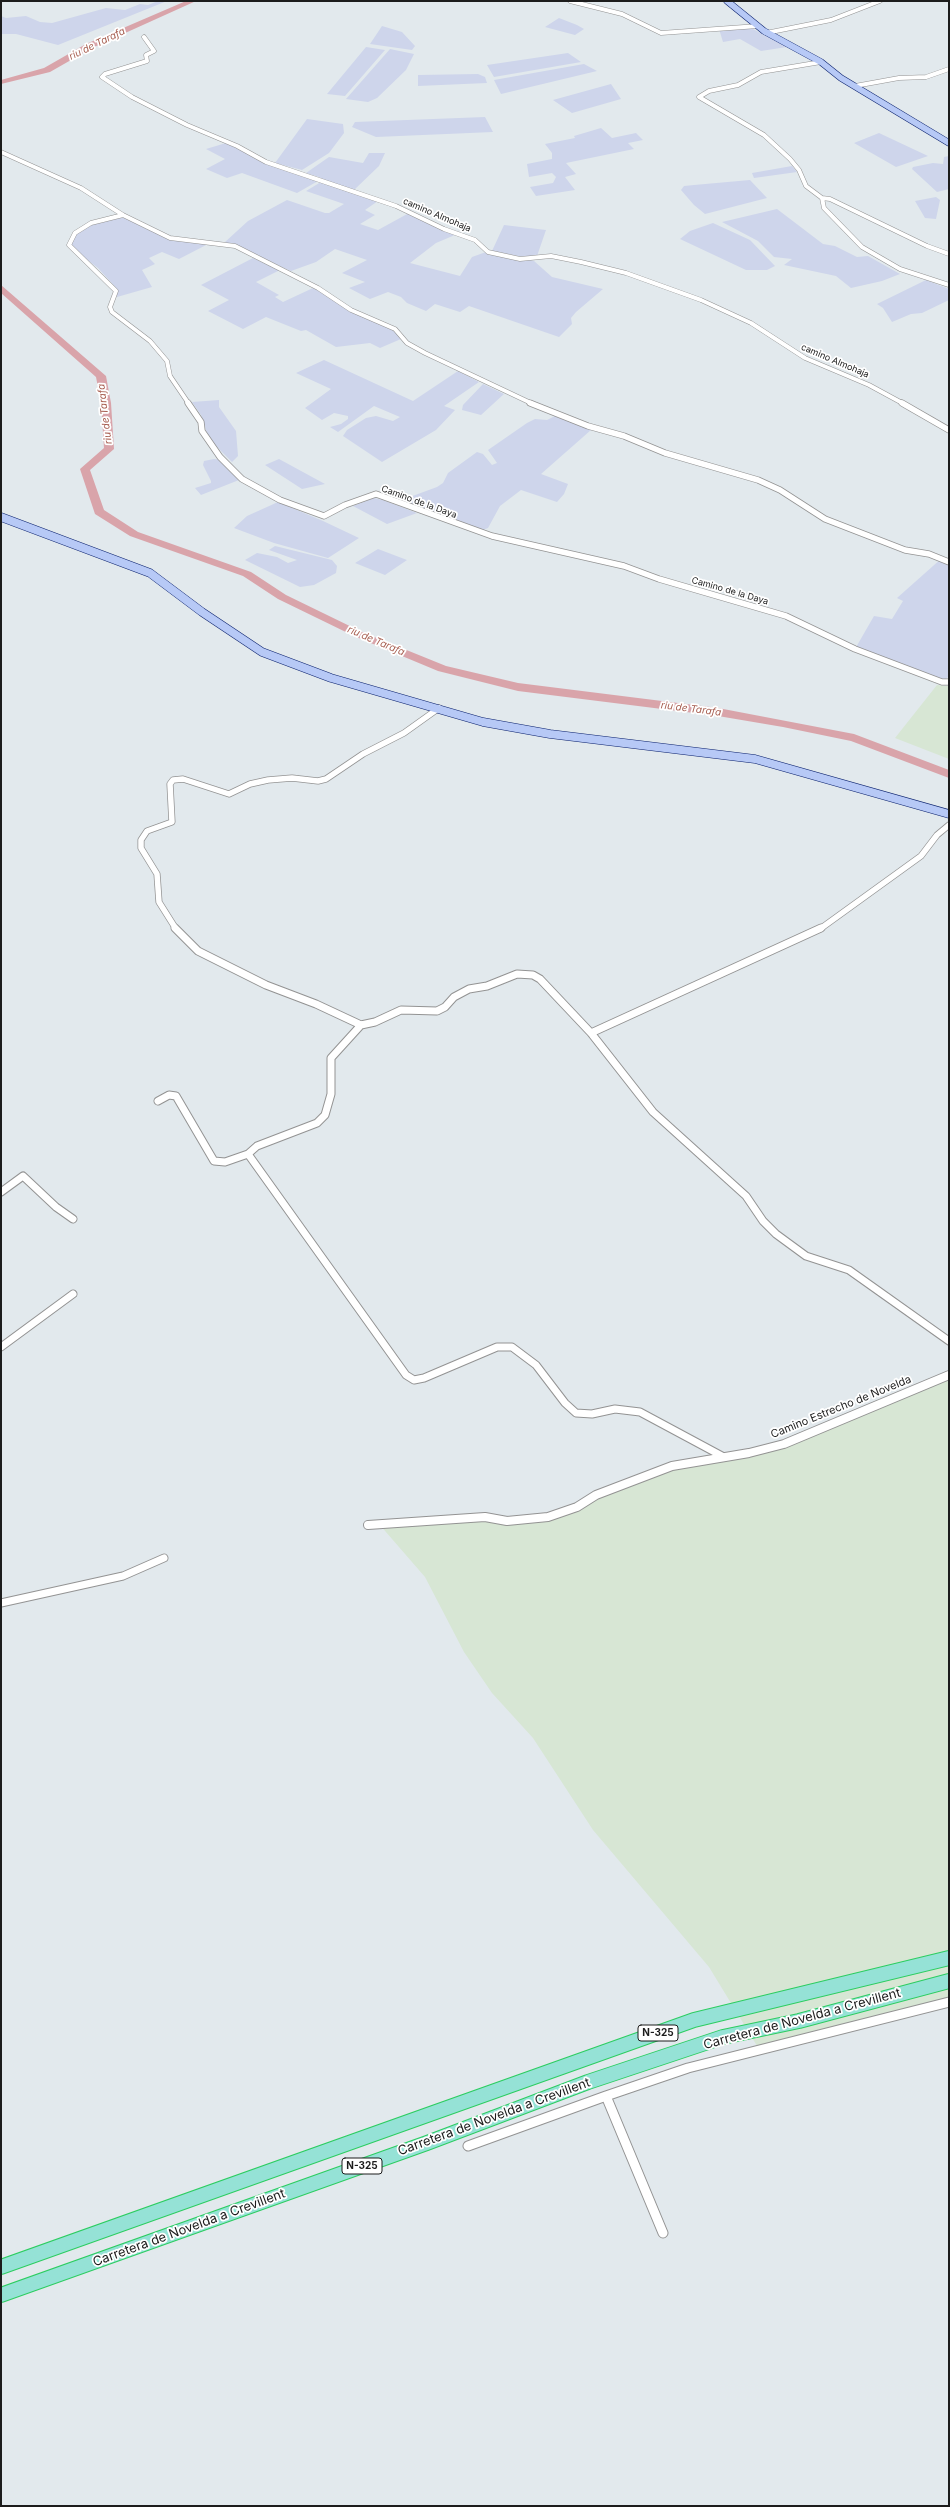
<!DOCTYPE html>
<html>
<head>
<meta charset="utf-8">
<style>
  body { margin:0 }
  #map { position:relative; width:950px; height:2507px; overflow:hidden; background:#e2e9ed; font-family:Inter,sans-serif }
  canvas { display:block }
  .frame { position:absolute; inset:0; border:2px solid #1c1c1c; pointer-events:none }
</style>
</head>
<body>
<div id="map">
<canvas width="950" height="2507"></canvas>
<div class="frame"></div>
</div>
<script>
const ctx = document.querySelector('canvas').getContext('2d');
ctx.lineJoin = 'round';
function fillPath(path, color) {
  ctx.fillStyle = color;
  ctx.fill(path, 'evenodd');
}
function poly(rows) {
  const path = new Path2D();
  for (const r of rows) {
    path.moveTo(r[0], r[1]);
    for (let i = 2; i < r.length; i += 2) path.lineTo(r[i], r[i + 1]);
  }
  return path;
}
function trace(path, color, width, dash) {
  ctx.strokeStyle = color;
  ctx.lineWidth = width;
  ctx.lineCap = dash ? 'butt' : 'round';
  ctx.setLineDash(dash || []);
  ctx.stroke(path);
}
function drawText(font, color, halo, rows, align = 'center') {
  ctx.font = font + ' Inter,sans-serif';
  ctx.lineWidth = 3.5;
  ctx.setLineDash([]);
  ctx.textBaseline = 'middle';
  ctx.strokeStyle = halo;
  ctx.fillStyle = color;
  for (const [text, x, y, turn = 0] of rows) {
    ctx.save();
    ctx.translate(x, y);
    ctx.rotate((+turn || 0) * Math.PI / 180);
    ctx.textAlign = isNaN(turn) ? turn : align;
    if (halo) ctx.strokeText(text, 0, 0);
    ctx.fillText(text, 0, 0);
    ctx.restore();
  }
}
fillPath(poly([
  [937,685,949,686,949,759,895,738],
  [949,1375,949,2007,762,2054,709,1967,593,1830,533,1738,492,1693,464,1652,425,1577,379,1524,548,1517,672,1466,784,1444]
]), '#d7e6d4');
fillPath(poly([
  [158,1,167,1,58,45,16,34,1,34,1,16,6,18,26,16,40,22,52,23,106,8,125,10,140,4,148,5],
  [559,18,577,25,584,29,575,35,545,27],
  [382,26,402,32,415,46,412,50,370,44],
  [749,28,753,29,787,47,761,51,740,39,723,42,719,29],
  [366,47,385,50,345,96,327,94],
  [390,49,414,54,406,70,377,98,368,102,346,99],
  [568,53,581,62,494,77,487,65],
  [584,64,597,71,501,94,494,80],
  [478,74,485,77,487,83,418,86,418,75],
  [611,84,621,99,572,113,553,100],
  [485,117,493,132,376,137,352,127,355,122],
  [307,119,343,124,344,133,329,153,302,170,275,163],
  [601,128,612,138,636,133,643,140,628,143,634,149,566,163,576,174,565,177,575,190,536,196,530,187,553,183,556,177,552,173,529,177,527,164,552,159,552,153,545,144,575,138,574,136],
  [879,133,928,156,896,167,854,143],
  [226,143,263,161,318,181,297,193,242,173,227,178,206,169,225,159,206,149],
  [369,153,385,153,379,166,354,190,333,186,319,177,306,173,329,157,363,163],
  [949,156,949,189,937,192,912,169,913,167,933,163,943,164,944,157],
  [792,166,797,172,754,178,752,173],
  [750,180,767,198,705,214,694,205,681,190,684,186,694,185],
  [321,182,378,201,365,210,375,215,360,224,378,230,409,213,455,235,436,243,410,263,460,276,472,257,486,252,534,261,552,277,603,289,576,312,571,318,572,324,559,337,469,306,460,312,435,304,426,311,407,303,401,297,388,292,370,299,349,288,365,282,342,273,367,260,335,249,316,262,291,271,225,242,248,221,287,200,325,213,329,213,344,204,306,191],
  [936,197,940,200,936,219,925,218,915,201],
  [777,209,823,244,835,246,857,257,868,256,900,274,882,281,851,288,836,276,784,265,792,259,774,257,758,241,722,222],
  [123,216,177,241,210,243,179,259,162,252,149,258,155,264,142,270,152,287,117,297,117,289,98,268,70,247,72,237,93,224],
  [713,223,750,240,775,266,767,270,746,270,680,239,690,231],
  [504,225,546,230,537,256,529,258,492,251],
  [253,258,280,270,256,282,279,295,275,297,283,302,313,288,399,332,401,339,380,348,370,343,336,347,306,330,301,331,266,317,243,329,208,311,229,300,201,285],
  [926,280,949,289,949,300,922,313,911,314,892,322,883,308,877,304],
  [324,360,413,401,458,371,479,382,444,406,455,410,436,430,382,462,343,436,347,430,366,418,376,416,393,421,400,417,374,406,338,432,330,427,341,424,348,419,348,416,334,413,322,420,305,408,331,389,296,373],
  [483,384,504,394,481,415,462,410,463,405],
  [219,400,219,407,236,431,238,456,232,462,215,445,207,433,201,415,192,402],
  [555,416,591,430,541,474,568,484,564,494,557,502,521,490,500,506,488,528,480,531,399,501,437,487,443,483,448,473,477,452,483,454,492,465,497,463,488,450,527,423,535,419,547,420],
  [214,459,224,460,239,480,201,495,195,488,211,483,211,481,203,465,204,461],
  [279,459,325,484,302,489,265,465],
  [374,498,383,500,417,513,387,524,353,506],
  [278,502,323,521,359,538,328,558,274,543,234,528,247,516],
  [275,546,332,560,337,566,336,573,314,585,300,587,245,560,257,553,277,557,288,563,297,560,269,550],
  [378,549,407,560,385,575,355,563],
  [942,558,949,563,949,676,946,679,931,678,855,649,874,616,892,619,903,601,897,598]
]), '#ced5eb');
fillPath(poly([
  [186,1,196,1,92,48,50,72,1,84,1,80,44,68,86,44,186,1],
  [1,285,106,376,111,403,114,449,90,470,104,510,138,532,251,572,286,595,362,632,446,666,518,683,718,708,854,734,949,770,949,778,851,741,783,727,718,716,518,691,438,671,354,636,278,599,243,576,130,536,95,514,80,469,104,448,101,403,96,377,1,293,1,285]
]), '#d9a4aa');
const minorFar3 = poly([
  [570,1,622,14,661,33,758,26],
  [766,33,831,20,880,1],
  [144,37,154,51,146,55,147,61,105,74,102,77,132,97,187,125,237,146,266,162,396,206,444,229,475,240,488,252,520,259,551,256,581,262,626,273,701,300,751,323,805,358,869,385,904,404],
  [821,62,761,72,738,85,709,91,699,97,764,135,790,159,799,170,806,186,822,198,824,208,862,247,900,269,949,285],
  [855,86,899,78,926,77,949,69],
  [1,152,81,188,123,215,170,238,235,246,318,288,351,310,395,329,407,343,425,353,533,404],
  [822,198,830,199,927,246,949,254],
  [123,215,91,223,75,233,69,245,116,291,110,307,112,312,150,341,167,361,170,376,189,404]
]);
const minorFar2 = poly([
  [188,403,201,422,202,431,220,457,242,479,280,500,324,516,345,505,376,494,492,536,624,566,659,579,786,616,855,649,942,682,949,682],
  [530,403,588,426,624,436,665,453,758,480,780,490,825,519,905,550,929,554,949,562],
  [902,403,949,430],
  [176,929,159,902,157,874,141,848,141,840,147,831,172,822,170,784,173,780,183,779,229,794,250,784,268,780,292,778,318,781,326,779,363,754,404,733,439,708],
  [820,929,921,856,937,835,949,825]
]);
const minorFar1 = poly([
  [175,928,198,951,266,985,316,1004,361,1025,375,1022,401,1010,437,1011,445,1007,454,997,469,989,487,986,517,974,533,975,540,979,591,1033,653,1112,746,1196,763,1221,776,1234,806,1256,849,1270,949,1341],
  [361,1025,331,1058,331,1094,325,1115,317,1123,257,1146,248,1154,406,1375,414,1380,424,1378,497,1347,512,1347,536,1365,565,1403,576,1413,592,1414,615,1409,640,1412,722,1456],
  [591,1033,821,928],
  [158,1101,169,1095,176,1096,214,1161,225,1162,248,1154],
  [1,1192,23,1176,56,1207,73,1219],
  [1,1347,73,1294],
  [1,1603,123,1576,164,1558]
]);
const minor = poly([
  [468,2146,606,2096],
  [663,2233,606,2096,688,2068,949,2002]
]);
const tertiary = poly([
  [368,1525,485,1517,507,1521,548,1517,577,1507,596,1495,672,1466,749,1453,784,1444,949,1375]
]);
const secondaryFar1 = poly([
  [727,1,764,31,821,62,841,78,949,143]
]);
const secondary = poly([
  [1,517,150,573,202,612,262,652,331,678,483,722,550,734,755,759,949,814]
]);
const trunk = poly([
  [1,2267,694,2020,949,1958],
  [1,2295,427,2143,588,2082,723,2037,799,2021,949,1981]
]);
trace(minorFar3, '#939393', 5);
trace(minorFar2, '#939393', 7);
trace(minorFar1, '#939393', 9);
trace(minor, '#939393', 11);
trace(tertiary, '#939393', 10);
trace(secondaryFar1, '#0a206c', 7);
trace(secondary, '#0a206c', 9);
trace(trunk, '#2ccd60', 16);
trace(minorFar3, '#fff', 4);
trace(minorFar2, '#fff', 5.5);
trace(minorFar1, '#fff', 7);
trace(minor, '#fff', 9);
trace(tertiary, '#fff', 8);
trace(secondaryFar1, '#b7c9f6', 6);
trace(secondary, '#b7c9f6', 8);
trace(trunk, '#95e2d6', 14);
drawText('9px', '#1c1c1c', '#fff', [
  ["camino Almohaja",437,215,23],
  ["camino Almohaja",835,361,23],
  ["Camino de la Daya",419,502,20],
  ["Camino de la Daya",730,591,16]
]);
drawText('italic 10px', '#a65c4e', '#fff', [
  ["riu de Tarafa",97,44,-26],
  ["riu de Tarafa",105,414,-97],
  ["riu de Tarafa",376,641,23],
  ["riu de Tarafa",691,709,7]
]);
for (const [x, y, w] of [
  [658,2033,40],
  [362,2166,40]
]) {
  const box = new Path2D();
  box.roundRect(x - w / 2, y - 8, w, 16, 3);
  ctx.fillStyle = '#fff';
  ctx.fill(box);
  trace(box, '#1c1c1c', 1);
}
drawText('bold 10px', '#1c1c1c', null, [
  ["N-325",658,2033],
  ["N-325",362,2166]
]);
drawText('11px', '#1c1c1c', '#fff', [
  ["Camino Estrecho de Novelda",841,1407,-22]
]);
drawText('13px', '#1c1c1c', '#fff', [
  ["Carretera de Novelda a Crevillent",802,2019,-15],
  ["Carretera de Novelda a Crevillent",494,2117,-20],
  ["Carretera de Novelda a Crevillent",189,2228,-20]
]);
</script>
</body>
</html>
